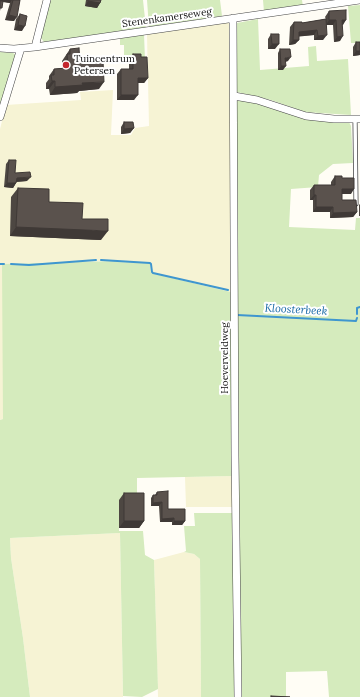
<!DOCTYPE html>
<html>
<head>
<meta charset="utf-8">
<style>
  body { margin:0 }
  canvas { display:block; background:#fffdf5 }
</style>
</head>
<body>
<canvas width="360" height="697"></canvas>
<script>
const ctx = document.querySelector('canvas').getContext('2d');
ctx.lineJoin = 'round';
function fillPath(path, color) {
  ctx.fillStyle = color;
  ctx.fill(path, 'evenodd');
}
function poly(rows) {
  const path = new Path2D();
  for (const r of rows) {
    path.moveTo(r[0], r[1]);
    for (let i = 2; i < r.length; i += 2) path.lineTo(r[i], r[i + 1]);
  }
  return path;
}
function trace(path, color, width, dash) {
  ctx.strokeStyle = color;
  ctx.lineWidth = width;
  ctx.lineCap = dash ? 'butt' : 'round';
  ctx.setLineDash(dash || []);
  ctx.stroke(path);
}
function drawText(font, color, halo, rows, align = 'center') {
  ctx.font = font + ' Lora,serif';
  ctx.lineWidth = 4;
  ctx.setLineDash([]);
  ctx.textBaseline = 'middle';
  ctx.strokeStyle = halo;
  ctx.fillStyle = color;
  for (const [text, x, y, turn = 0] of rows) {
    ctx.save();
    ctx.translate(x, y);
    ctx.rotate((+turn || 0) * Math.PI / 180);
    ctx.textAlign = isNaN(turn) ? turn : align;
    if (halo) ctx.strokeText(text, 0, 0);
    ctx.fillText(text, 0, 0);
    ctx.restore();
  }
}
fillPath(poly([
  [227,22,230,23,231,101,231,292,151,273,150,264,117,262,115,261,3,264,3,419,0,420,0,129,6,105,81,100,80,92,113,90,111,135,131,135,135,128,149,126,147,34],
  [233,476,233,507,186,507,185,477],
  [120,533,123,697,30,697,23,638,11,558,10,538],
  [184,552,194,554,200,559,201,697,158,697,154,560]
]), '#f6f3d4');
fillPath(poly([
  [49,0,143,0,146,28,44,42,41,38],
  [147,0,220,0,222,16,149,28],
  [263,0,302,0,303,7,264,12],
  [360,5,360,43,351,43,348,6],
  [258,19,260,70,309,66,308,47,316,46,317,61,348,59,351,115,305,112,271,100,237,92,236,87,237,23],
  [144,34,145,60,138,57,129,57,128,63,119,63,119,61,124,61,124,45,120,45,120,39,122,38],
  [0,52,13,53,16,55,0,106],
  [241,99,272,107,299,117,349,122,351,126,353,163,333,164,319,175,318,187,291,189,289,227,355,230,356,218,360,218,360,697,329,697,327,671,286,672,286,697,242,697,238,501,236,101],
  [115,261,117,262,150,263,151,273,231,292,233,476,137,478,137,498,120,499,119,531,143,531,145,555,154,560,158,689,142,697,123,696,120,533,10,538,11,558,23,638,30,697,0,697,0,420,3,419,2,264],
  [194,513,233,513,236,697,201,697,200,559,194,554,184,552,186,551,184,526,195,526]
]), '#d5ebbd');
trace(poly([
  [101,260,150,263,151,264,152,272,153,273,228,290],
  [0,264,4,264],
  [11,264,29,265,96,260],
  [357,314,357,308,360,307],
  [237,315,356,321,357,318]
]), '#3f96cf', 2);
const lane = poly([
  [355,119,356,204]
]);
const street = poly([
  [233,18,235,456,238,697],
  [35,47,47,0],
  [0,48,14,49,35,47,360,0],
  [234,96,257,100,306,116,334,119,360,119],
  [0,117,21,48]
]);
trace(lane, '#444', 5);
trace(street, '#444', 8);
trace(lane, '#fff', 3.5);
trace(street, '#fff', 7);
fillPath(poly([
  [0,0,20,0,14,21,5,20,10,3,2,2,0,11],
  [86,0,101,0,100,3,97,8,85,6],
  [329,11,343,25,342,25,340,41,334,42,333,25,326,25,323,40,314,40,314,35,299,36,299,40,295,44,289,45,290,27,294,22,302,23,326,19,325,17],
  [20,14,22,31,14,30,16,19],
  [271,34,275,49,268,49,268,39],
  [356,42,360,55,353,56,353,47],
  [70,49,99,89,79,91,77,93,50,95,49,89,46,89,46,83,49,79,49,76,54,69,62,68,62,61],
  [280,49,288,61,285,62,283,70,278,70,278,53],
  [133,54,141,57,148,78,144,83,138,83,134,100,117,100,117,74,121,69,129,69,129,60],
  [124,122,134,128,130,133,121,134,121,127],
  [9,160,15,173,27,181,16,182,16,183,13,188,4,187,6,164],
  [335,176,342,178,351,194,342,194,342,200,357,212,353,217,330,218,330,212,313,212,313,200,310,200,310,190,314,185,331,185,331,182],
  [18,188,49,202,82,219,101,240,10,236,11,197],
  [360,204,360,216,359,216,359,205],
  [157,492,168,509,185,521,182,525,172,525,172,522,160,522,159,506,151,506,151,498,153,495,155,495],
  [124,493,144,521,139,528,119,528,119,500]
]), '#4d4742');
fillPath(poly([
  [1,0,12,0,10,3,0,1],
  [88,1,100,3,97,8,85,6],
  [9,15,17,17,14,21,5,20],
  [329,20,336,20,333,25,326,25],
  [342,20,346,20,343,25,339,25],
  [18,25,25,26,22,31,14,30],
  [317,30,314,35,295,37,299,32],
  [327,35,323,40,314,40,318,36],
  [343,36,340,41,334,42,337,37],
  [293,40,299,40,295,44,289,45],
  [272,44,279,44,275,49,268,49],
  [356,51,360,51,360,55,353,56],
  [291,57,288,61,283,62,285,58],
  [281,66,286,66,283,70,278,70],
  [138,78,148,78,144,83,134,83],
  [52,81,55,81,49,89,46,89],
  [104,82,99,89,79,91,77,93,50,95,55,87,82,83],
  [121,95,138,95,134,100,117,100],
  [134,128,130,133,121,134,124,129],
  [31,177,27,181,13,182,17,178],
  [7,183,16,183,13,188,4,187],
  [342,189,354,189,351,194,338,194],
  [314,195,316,195,313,200,310,200],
  [316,207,333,207,330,212,313,212],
  [357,212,353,217,330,218,333,213],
  [16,227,108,231,101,240,10,236],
  [162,502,159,506,151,506,153,503],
  [174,518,172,522,160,522,162,519],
  [124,521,144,521,139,528,119,528],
  [174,521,185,521,182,525,172,525]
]), '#3f3936');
const building = poly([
  [13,0,20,0,17,17,9,15,13,0],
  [88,0,101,0,100,3,88,1,88,0],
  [0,1,3,1,2,8,0,8,0,1],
  [346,10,346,20,342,20,343,36,337,37,336,20,329,20,329,11,346,10],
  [20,14,27,16,25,26,18,25,20,14],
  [326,19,327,35,318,36,317,30,299,32,299,40,293,40,294,22,302,22,302,23,326,19],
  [271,34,279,34,279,44,272,44,271,34],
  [356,42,360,42,360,51,356,51,356,42],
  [79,48,80,62,103,61,104,82,82,83,83,85,55,87,55,81,52,81,51,75,54,75,54,69,68,68,67,54,70,54,70,49,79,48],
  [280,49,290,49,291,57,285,58,286,66,281,66,280,49],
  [133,54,141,54,141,57,147,57,148,78,138,78,138,95,121,95,121,69,133,69,133,54],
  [124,122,133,122,134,128,124,129,124,122],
  [9,160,16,160,15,173,30,172,31,177,17,178,16,183,7,183,9,160],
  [335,176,342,176,342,178,354,178,354,189,342,189,342,200,356,200,357,212,333,213,333,207,316,207,316,195,314,195,314,185,335,185,335,176],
  [18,188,49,189,49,202,83,203,82,219,108,219,108,231,16,227,18,188],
  [168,491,168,509,185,509,185,521,174,521,174,518,162,519,162,502,153,503,153,495,157,495,157,492,168,491],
  [124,493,144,493,144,521,124,521,124,493],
  [271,696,290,697,271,697,271,696]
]);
fillPath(building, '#5a524d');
trace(building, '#3f3936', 1);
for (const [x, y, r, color] of [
  [66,65,4,"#c4262e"]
]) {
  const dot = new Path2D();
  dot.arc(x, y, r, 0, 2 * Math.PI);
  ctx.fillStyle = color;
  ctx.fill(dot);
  trace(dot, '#fff', 1.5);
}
drawText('10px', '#111', '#fff', [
  ["Stenenkamerseweg",167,18,-8],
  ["Hoeverveldweg",225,358,-90]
]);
drawText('10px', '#111', '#fff', [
  ["Tuincentrum",74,59],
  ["Petersen",74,71]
], 'left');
drawText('italic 11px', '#1768a6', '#fff', [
  ["Kloosterbeek",296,310,3]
]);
</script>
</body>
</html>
